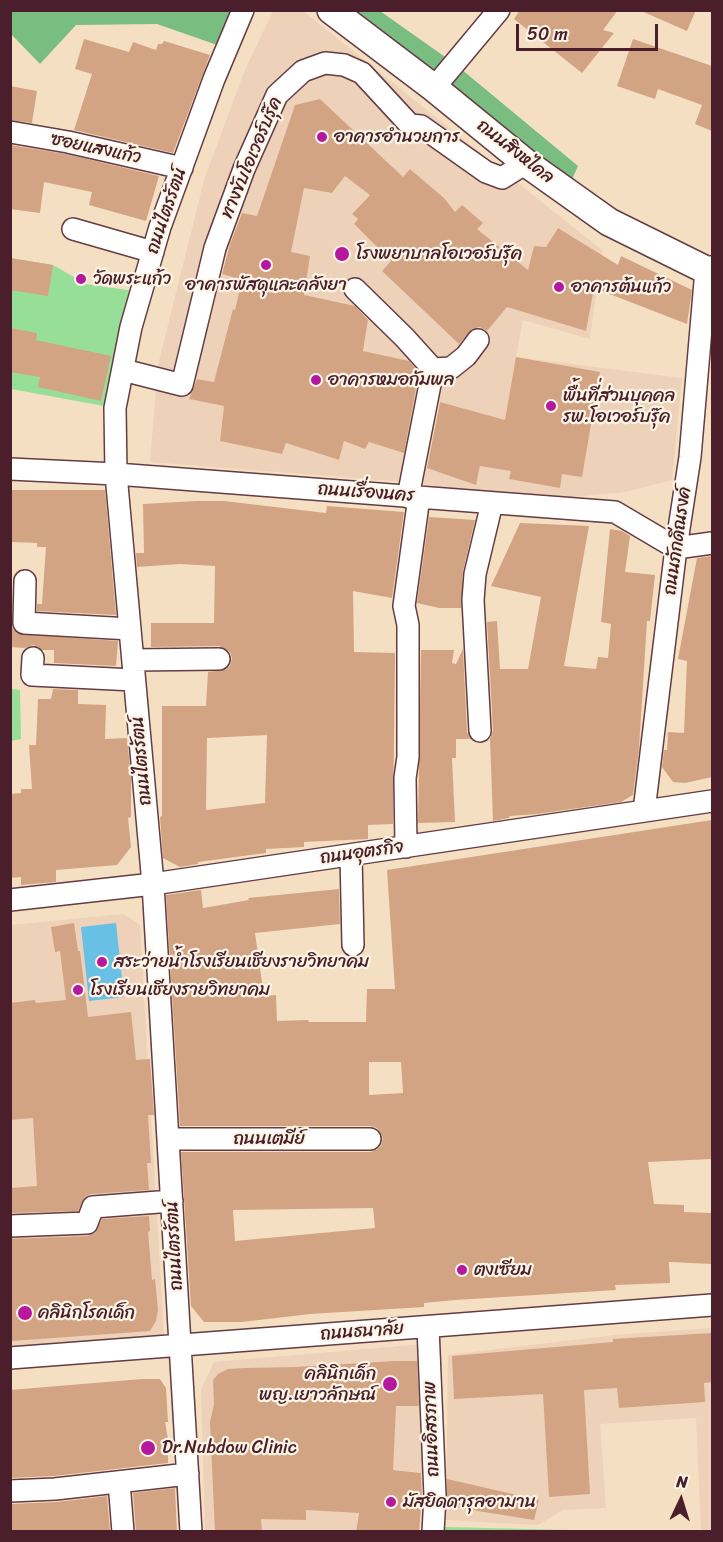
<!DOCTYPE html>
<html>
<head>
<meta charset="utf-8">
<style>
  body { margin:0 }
  #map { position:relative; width:723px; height:1542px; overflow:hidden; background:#f5dfc3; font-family:Sriracha,sans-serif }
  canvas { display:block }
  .frame { position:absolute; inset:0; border:12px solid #4a1f2b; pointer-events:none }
  .north { position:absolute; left:651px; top:1470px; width:60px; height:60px; -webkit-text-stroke:4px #fcf5e5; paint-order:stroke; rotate:4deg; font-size:16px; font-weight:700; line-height:24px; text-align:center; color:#4a1f2b }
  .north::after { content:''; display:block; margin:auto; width:21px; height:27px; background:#4a1f2b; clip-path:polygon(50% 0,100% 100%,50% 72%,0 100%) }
  .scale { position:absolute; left:516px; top:24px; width:142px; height:27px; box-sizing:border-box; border:3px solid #4a1f2b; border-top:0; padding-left:8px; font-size:18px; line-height:21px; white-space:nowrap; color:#4a1f2b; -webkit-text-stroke:4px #fcf5e5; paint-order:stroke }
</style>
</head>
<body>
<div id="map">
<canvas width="723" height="1542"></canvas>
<div class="frame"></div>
<div class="north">N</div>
<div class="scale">50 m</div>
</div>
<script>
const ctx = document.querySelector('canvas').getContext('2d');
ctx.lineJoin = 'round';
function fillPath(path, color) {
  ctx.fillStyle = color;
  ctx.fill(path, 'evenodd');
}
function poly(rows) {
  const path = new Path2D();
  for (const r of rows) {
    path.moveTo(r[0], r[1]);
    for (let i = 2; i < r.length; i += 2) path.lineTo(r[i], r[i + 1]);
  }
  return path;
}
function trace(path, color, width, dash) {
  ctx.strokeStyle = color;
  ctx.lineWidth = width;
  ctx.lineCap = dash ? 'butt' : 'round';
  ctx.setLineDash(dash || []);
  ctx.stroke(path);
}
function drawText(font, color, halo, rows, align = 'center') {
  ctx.font = font + ' Sriracha,"Playpen Sans Thai",sans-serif';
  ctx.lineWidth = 4.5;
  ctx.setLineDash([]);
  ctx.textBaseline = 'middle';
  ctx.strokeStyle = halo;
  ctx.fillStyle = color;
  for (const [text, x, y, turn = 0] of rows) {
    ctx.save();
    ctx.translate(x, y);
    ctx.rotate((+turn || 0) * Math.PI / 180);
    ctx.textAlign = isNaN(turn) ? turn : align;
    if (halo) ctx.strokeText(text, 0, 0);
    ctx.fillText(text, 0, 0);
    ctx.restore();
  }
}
fillPath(poly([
  [273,11,303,11,602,250,590,339,523,320,516,357,682,378,672,480,626,492,571,497,485,492,404,482,150,462,158,365,204,180,244,72],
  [320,99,395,170,345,176,332,193,304,188,259,210,295,105],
  [410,169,444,198,455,212,462,205,477,229,511,256,501,272,509,304,484,335,474,328,461,345,382,271,391,261,354,225,358,219,352,214,367,197,401,180],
  [238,212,279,221,272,248,238,298,242,280,221,274],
  [558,228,600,254,586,331,517,310,534,246,546,247],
  [309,297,370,310,363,351,420,364,402,452,369,442,365,449,344,441,339,460,286,443,282,454,220,441,224,406,189,399,193,378,214,382],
  [437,401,493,417,489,467,480,466,476,485,420,465],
  [124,914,140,925,164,1337,11,1348,11,925],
  [712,1328,712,1531,701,1531,696,1418,600,1424,606,1508,563,1510,538,1525,446,1520,448,1355,614,1335],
  [424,1344,423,1473,365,1466,356,1531,205,1531,201,1390,214,1362]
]), '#edd1b9');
fillPath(poly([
  [10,258,53,265,86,284,141,292,115,408,11,389],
  [11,689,20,690,21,739,11,741],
  [445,1527,572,1530,572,1531,444,1531]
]), '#97de99');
fillPath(poly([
  [10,11,238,11,220,46,157,24,76,25,40,64,11,34],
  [333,11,380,11,455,64,578,166,570,184]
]), '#79bd81');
fillPath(poly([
  [116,923,124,997,89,1001,81,927]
]), '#68c0e5');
fillPath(poly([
  [520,10,618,10,603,30,614,33,582,73,514,19],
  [639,10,696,10,687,31],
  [84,39,129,52,133,42,156,50,158,44,162,44,164,41,210,55,173,153,74,130,92,74,75,69],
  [633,39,712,66,712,131,695,124,702,105,658,89,655,99,617,86],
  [10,86,37,91,32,123,10,120],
  [320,99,403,177,410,169,444,198,455,212,462,205,483,223,477,229,528,270,534,246,546,247,558,228,618,265,621,256,692,290,687,324,594,288,586,331,507,307,487,331,480,327,472,329,459,344,382,271,391,261,354,224,358,219,352,214,370,195,345,176,332,193,304,188,291,252,310,256,304,295,355,306,368,320,363,351,409,361,419,372,404,453,369,442,365,449,344,441,339,460,286,443,282,454,220,441,224,406,189,399,197,379,214,382,233,309,235,310,242,280,222,274,230,244,242,213,257,216,295,105],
  [10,145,66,154,159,176,146,221,89,205,92,192,44,182,40,213,10,209],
  [10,258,53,265,48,296,10,290],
  [10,328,37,333,36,340,111,356,101,401,38,387,40,377,10,372],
  [516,357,600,372,582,477,562,474,560,488,509,479,511,471,480,466,476,485,427,468,440,402,505,420],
  [10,490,105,490,116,615,37,611,37,604,42,604,46,547,37,547,37,543,10,542],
  [196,501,224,501,326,513,327,506,404,512,392,598,353,591,354,652,395,653,393,824,368,825,368,839,304,842,304,847,266,849,266,853,198,862,198,864,180,867,163,858,160,817,162,816,162,706,206,706,208,672,225,670,230,666,232,658,230,652,219,646,151,647,151,623,214,623,215,566,180,564,137,567,136,553,144,553,143,504],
  [267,735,265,803,206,810,207,738],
  [429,517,475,520,463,571,461,608,439,608,417,603],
  [520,523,589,526,564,666,596,669,598,657,608,658,611,624,601,622,610,529,622,531,630,536,625,572,655,575,650,621,647,621,639,748,633,795,621,802,537,814,510,816,509,818,493,821,490,739,493,730,487,622,497,621,500,669,528,669,541,597,491,586],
  [712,556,712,777,685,783,673,782,662,767,664,750,667,750,668,732,684,733,687,661,678,659,697,558],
  [10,602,11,623,13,629,18,634,118,641,116,666,54,663,54,650,42,650,34,645,25,648,10,647],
  [463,649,467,732,470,739,456,739,456,758,452,758,455,822,418,823,421,650,454,650,452,663,456,664],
  [53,689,78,690,78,704,106,705,105,739,127,738,131,777,131,817,128,818,131,847,117,865,56,870,56,882,21,885,21,877,10,878,10,794,21,793,21,789,32,789,29,745,36,745,38,699,51,699],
  [712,820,712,1097,711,1097,712,1159,648,1162,654,1204,684,1205,684,1212,712,1213,712,1264,669,1262,670,1283,615,1285,616,1290,455,1300,424,1303,424,1307,310,1314,242,1322,204,1322,191,1306,181,1152,370,1152,376,1150,381,1146,383,1138,377,1128,370,1126,180,1126,166,895,201,890,203,908,249,900,248,898,339,889,340,924,255,933,264,996,276,995,277,1021,308,1020,309,1022,366,1022,367,989,395,989,387,870],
  [369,1062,401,1062,403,1093,369,1095],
  [373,1208,375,1228,235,1241,233,1210],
  [74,923,78,951,80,951,88,1017,131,1012,136,1060,150,1059,154,1115,148,1115,151,1163,147,1163,149,1190,91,1194,85,1197,78,1211,10,1213,10,1188,37,1186,33,1118,10,1120,10,1003,35,1000,36,1003,66,1000,60,951,55,952,51,927],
  [149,1216,150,1231,148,1232,152,1280,155,1279,158,1310,156,1321,150,1331,12,1341,10,1239,87,1236,95,1233,102,1219],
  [712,1333,712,1382,704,1383,705,1402,619,1408,617,1388,584,1390,590,1494,549,1497,543,1394,454,1399,452,1356,613,1342,613,1339],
  [395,1361,417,1361,419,1406,396,1406,393,1470,421,1473,422,1496,419,1532,356,1532,359,1513,306,1510,306,1520,261,1519,262,1532,215,1532,210,1422,214,1405,213,1380,218,1374,228,1369,245,1368,296,1367],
  [142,1379,160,1379,166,1388,168,1422,165,1422,168,1439,168,1463,54,1476,10,1478,10,1390],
  [447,1479,539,1500,534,1520,447,1506],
  [175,1488,177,1532,136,1532,133,1493],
  [107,1496,110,1532,10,1532,10,1504,56,1502]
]), '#d3a483');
const minor = poly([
  [434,88,499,10],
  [10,132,68,142,182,168],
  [73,229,153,252],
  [355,289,404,337,433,369,408,497],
  [433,369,451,368,466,356,478,340],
  [123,370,182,385,215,248,244,169,277,95,303,71,325,63,344,65,362,73,410,125,421,126,486,172,502,178,526,163],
  [10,469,116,474,615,512,676,548,712,543],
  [25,581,24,623,130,629],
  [33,658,32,675,134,680],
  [133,660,219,659],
  [480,731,473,600,475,574,492,503],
  [644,811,676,548,690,457,706,270],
  [406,847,405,778,408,757,408,625,404,606,419,497],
  [351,855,353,945],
  [10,900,153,884,712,801],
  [168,1139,370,1139],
  [10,1226,87,1223,93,1207,172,1201],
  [428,1327,435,1496,433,1532],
  [10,1358,712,1305],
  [119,1482,123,1532],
  [10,1491,55,1489,188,1474],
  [191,1532,153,884,116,474,115,408,131,327,160,227,214,79,243,10]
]);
const major = poly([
  [331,10,434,88,526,163,609,222,706,270,712,270]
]);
trace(minor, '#643c42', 24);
trace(major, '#643c42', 30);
trace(minor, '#fff', 21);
trace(major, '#fff', 27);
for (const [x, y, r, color] of [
  [322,137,6,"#b5179e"],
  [342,254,8,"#b5179e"],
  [266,265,6,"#b5179e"],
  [81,279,6,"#b5179e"],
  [559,287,6,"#b5179e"],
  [316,380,6,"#b5179e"],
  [551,406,6,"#b5179e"],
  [102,962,6,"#b5179e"],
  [78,990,6,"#b5179e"],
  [462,1270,6,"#b5179e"],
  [25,1313,8,"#b5179e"],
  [390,1384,8,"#b5179e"],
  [148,1448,8,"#b5179e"],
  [391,1502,6,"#b5179e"]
]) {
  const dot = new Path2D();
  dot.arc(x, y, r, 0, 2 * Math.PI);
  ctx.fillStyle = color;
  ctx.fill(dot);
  trace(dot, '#fcf5e5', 2);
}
drawText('18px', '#4a1f2b', '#fcf5e5', [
  ["อาคารอำนวยการ",334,137],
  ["โรงพยาบาลโอเวอร์บรุ๊ค",356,254],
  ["วัดพระแก้ว",93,279],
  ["อาคารพัสดุและคลังยา",266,285,"center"],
  ["อาคารต้นแก้ว",571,287],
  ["อาคารหมอกัมพล",328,380],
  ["พื้นที่ส่วนบุคคล",563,396],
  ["รพ.โอเวอร์บรุ๊ค",563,417],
  ["สระว่ายน้ำโรงเรียนเชียงรายวิทยาคม",114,962],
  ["โรงเรียนเชียงรายวิทยาคม",90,990],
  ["ตงเซียม",474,1270],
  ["คลินิกโรคเด็ก",38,1313],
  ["คลินิกเด็ก",376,1374,"right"],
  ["พญ.เยาวลักษณ์",376,1395,"right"],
  ["Dr.Nubdow Clinic",162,1448],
  ["มัสยิดดารุลอามาน",403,1502]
], 'left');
drawText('18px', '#4a1f2b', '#fcf5e5', [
  ["ซอยแสงแก้ว",96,149,12],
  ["ถนนสิงหไคล",515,152,38],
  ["ทางขับโอเวอร์บรุ๊ค",252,158,-67],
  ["ถนนไตรรัตน์",167,211,-71],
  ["ถนนเรื่องนคร",366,493,4],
  ["ถนนภักดีณรงค์",678,541,-82],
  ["ถนนไตรรัตน์",142,761,-95],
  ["ถนนอุตรกิจ",362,853,-8],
  ["ถนนเตมีย์",269,1139],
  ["ถนนไตรรัตน์",175,1246,-93],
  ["ถนนธนาลัย",362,1332,-4],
  ["ถนนอิสรภาพ",432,1429,-92]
]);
</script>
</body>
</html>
